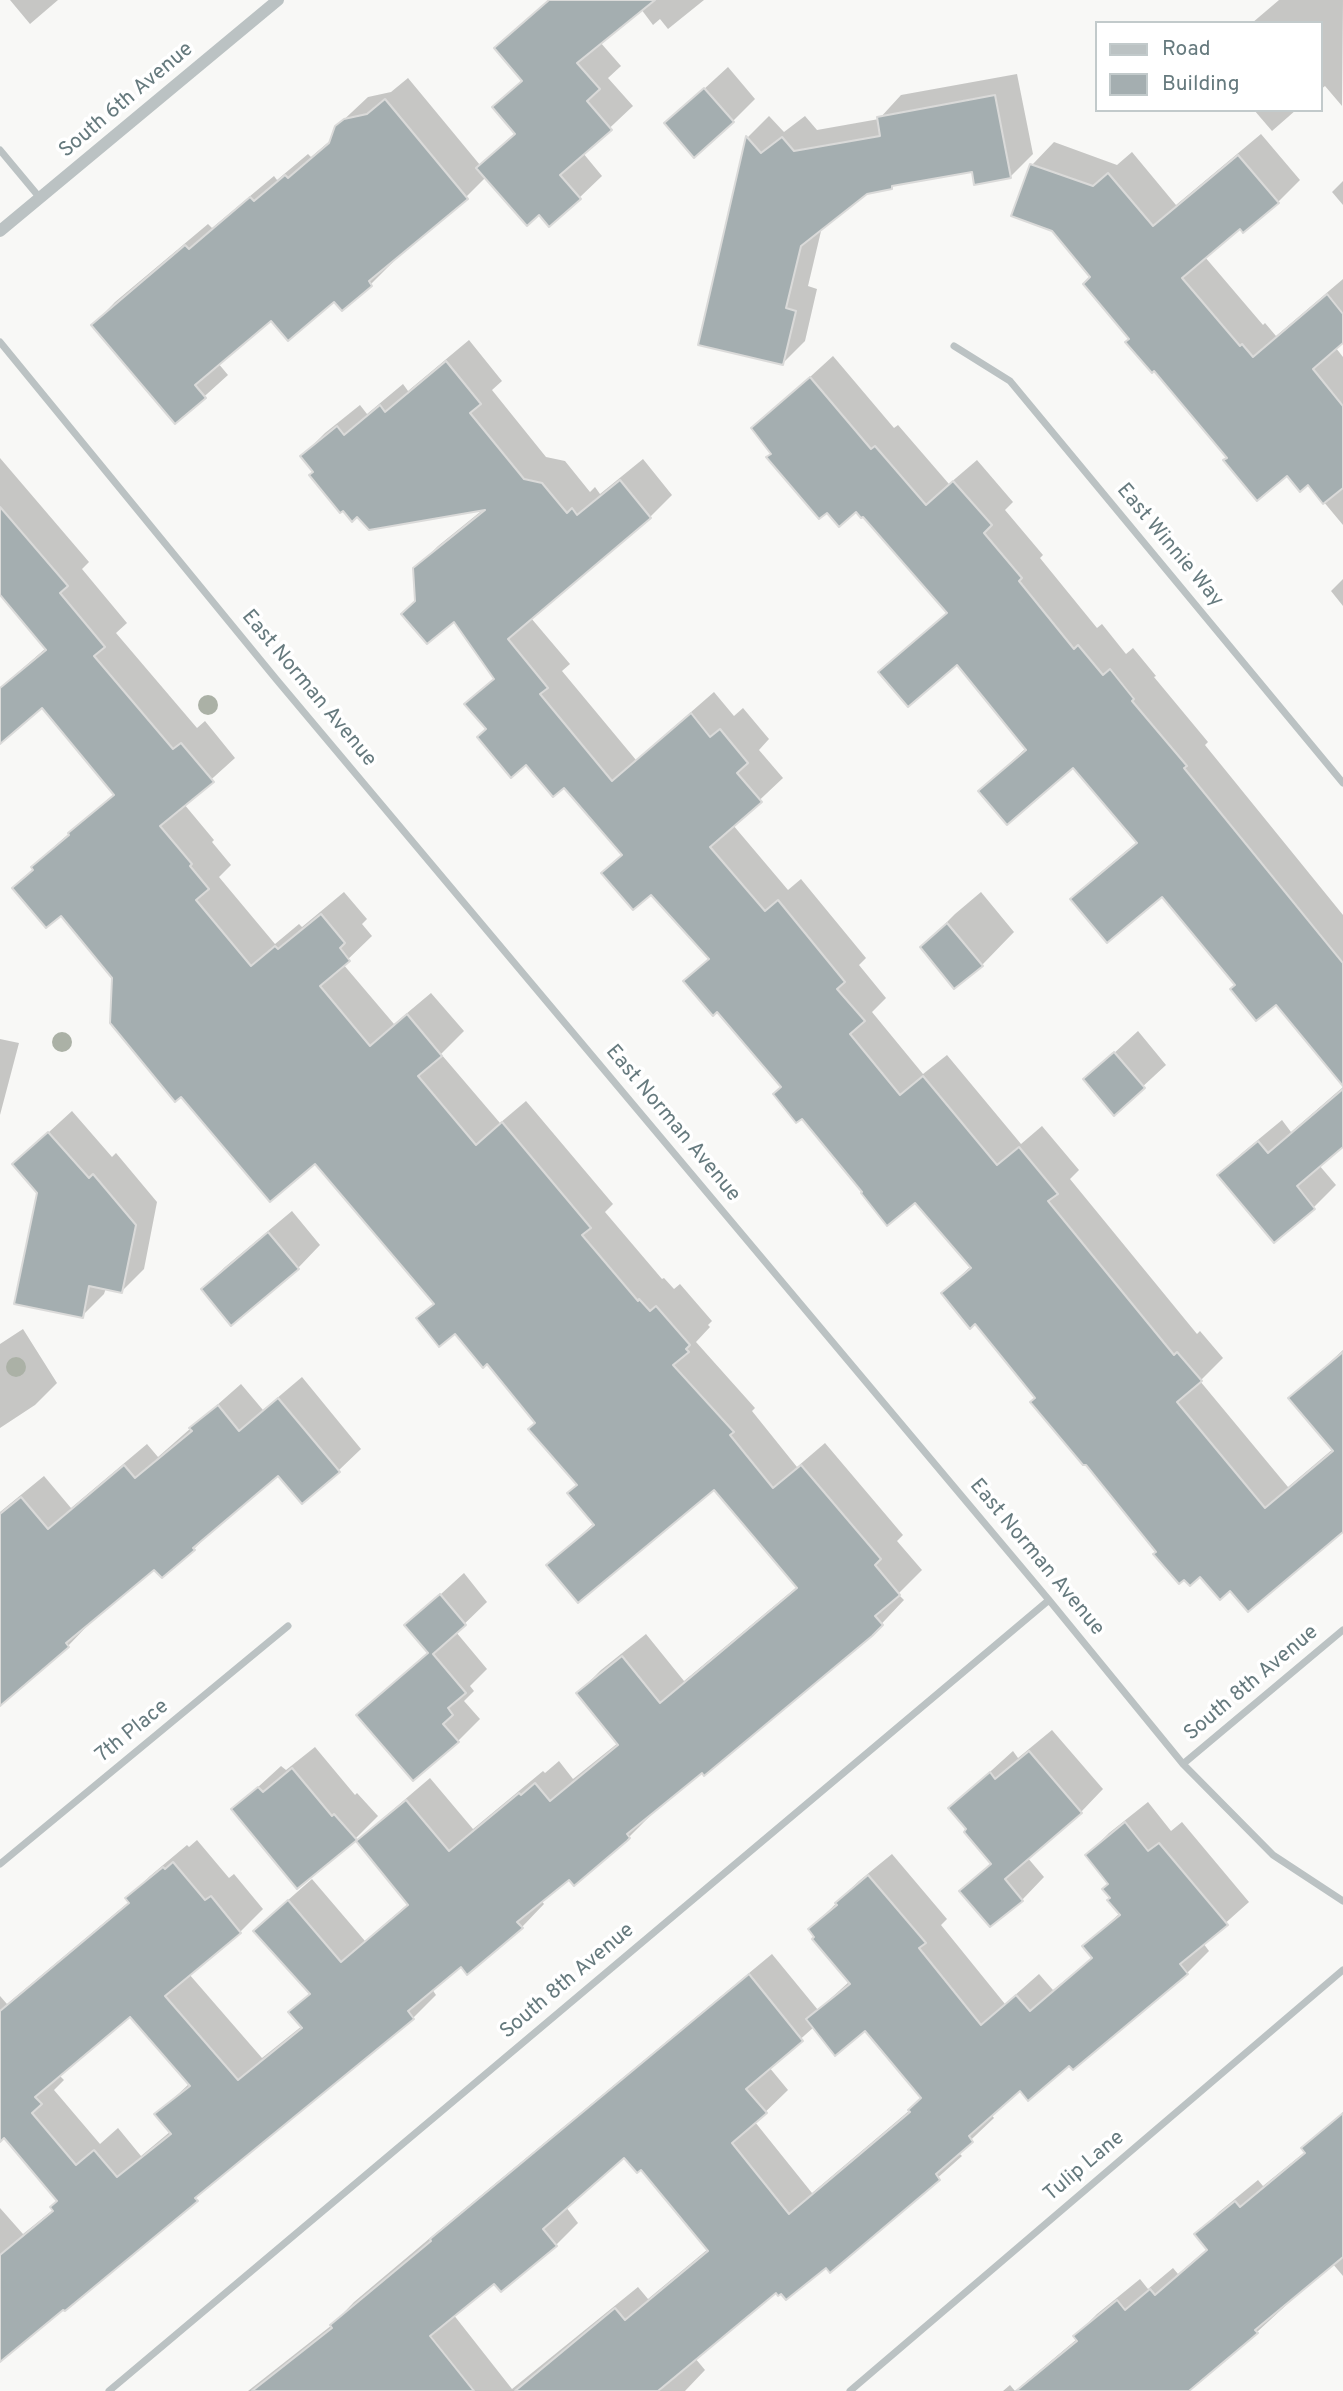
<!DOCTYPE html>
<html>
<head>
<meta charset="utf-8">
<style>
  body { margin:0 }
  #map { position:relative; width:1343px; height:2391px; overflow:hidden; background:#f8f8f6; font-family:Overpass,sans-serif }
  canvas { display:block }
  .legend { position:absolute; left:1095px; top:21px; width:228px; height:91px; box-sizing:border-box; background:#fff; border:2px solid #c2cacb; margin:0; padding:9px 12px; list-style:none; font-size:21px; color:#667a7e }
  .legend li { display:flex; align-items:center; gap:14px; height:35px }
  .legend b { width:35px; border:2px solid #c2cacb }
</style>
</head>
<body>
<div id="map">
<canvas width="1343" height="2391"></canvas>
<ul class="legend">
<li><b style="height:9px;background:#bbc2c3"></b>Road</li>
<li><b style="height:19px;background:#a4aeb0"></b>Building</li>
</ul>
</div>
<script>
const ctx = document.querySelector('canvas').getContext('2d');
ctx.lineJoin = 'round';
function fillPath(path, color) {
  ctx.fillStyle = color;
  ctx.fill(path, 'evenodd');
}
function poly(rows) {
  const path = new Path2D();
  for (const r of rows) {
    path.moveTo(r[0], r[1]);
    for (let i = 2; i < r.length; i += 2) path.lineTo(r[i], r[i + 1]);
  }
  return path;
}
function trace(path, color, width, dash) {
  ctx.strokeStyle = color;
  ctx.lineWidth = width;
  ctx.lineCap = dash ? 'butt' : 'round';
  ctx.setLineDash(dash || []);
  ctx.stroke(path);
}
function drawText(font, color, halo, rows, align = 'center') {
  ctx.font = font + ' Overpass,sans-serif';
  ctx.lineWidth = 7;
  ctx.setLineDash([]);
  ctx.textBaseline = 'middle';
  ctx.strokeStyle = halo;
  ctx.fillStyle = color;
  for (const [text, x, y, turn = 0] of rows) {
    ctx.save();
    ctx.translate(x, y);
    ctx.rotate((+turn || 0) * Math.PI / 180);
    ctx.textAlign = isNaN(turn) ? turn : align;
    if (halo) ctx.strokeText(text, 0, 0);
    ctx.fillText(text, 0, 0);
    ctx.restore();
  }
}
fillPath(poly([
  [10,0,58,0,30,24],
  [548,0,704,0,668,29,660,19,653,25,641,9,600,42,621,66,608,78,633,106,583,153,602,176,579,198,540,213,486,177,466,197,392,260,393,262,371,284,343,308,335,299,272,319,218,363,228,375,176,422,93,325,115,302,208,224,212,228,274,176,277,180,308,154,311,157,332,139,336,127,368,97,391,92,408,78,480,165,516,132,494,107,523,79,496,48],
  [1279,0,1343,0,1342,106,1325,86,1320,90,1320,23,1252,23],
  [728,67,755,99,733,121,666,124],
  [1017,74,1033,154,1010,177,974,170,895,184,891,188,866,192,822,227,808,286,817,289,805,341,783,363,700,344,748,137,769,116,784,132,805,116,817,130,879,119,901,95],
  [1254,110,1296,110,1272,131],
  [1261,134,1300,180,1278,202,1241,227,1205,257,1263,325,1265,323,1276,336,1343,279,1343,341,1336,348,1343,357,1343,525,1308,483,1287,473,1229,458,1131,338,1092,277,1032,165,1054,142,1117,165,1132,152,1176,205],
  [1343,181,1343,205,1332,192],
  [469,340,502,381,492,390,546,457,565,461,590,492,595,487,600,494,643,459,672,495,650,517,531,618,570,664,562,671,636,760,714,692,734,716,743,708,769,739,759,750,783,778,733,825,788,890,801,879,866,958,859,965,886,998,872,1012,923,1074,947,1055,1021,1144,1042,1126,1079,1170,1070,1179,1197,1334,1200,1331,1223,1358,1200,1381,1288,1487,1333,1449,1291,1398,1343,1350,1343,1527,1230,1589,1158,1551,976,1322,943,1293,971,1266,915,1200,783,1087,717,1010,686,981,710,957,651,892,603,874,623,854,564,785,526,763,488,728,467,704,495,677,454,620,417,601,415,569,438,546,485,508,315,472,302,456,325,433,360,405,367,414,403,384,408,391],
  [833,356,894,428,898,425,949,484,977,460,1013,502,1005,510,1043,555,1040,558,1097,628,1102,624,1126,654,1133,648,1156,676,1154,677,1208,742,1205,745,1343,915,1343,1083,1276,1002,1237,985,1162,895,1072,899,1095,877,1138,841,1073,765,980,791,1026,748,957,663,881,672,948,612,863,514,773,453,753,429],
  [0,458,89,562,82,569,127,623,116,633,197,728,205,721,235,758,184,804,214,840,212,842,231,865,219,877,275,944,299,924,302,927,344,892,367,919,362,924,372,936,343,964,394,1024,431,993,464,1031,441,1054,500,1123,526,1101,613,1204,605,1212,662,1279,664,1278,674,1289,680,1284,712,1321,708,1325,710,1327,696,1342,755,1408,752,1411,797,1467,825,1443,903,1535,897,1541,922,1570,898,1594,904,1600,871,1635,702,1771,652,1814,626,1840,569,1878,541,1900,544,1904,522,1927,461,1964,432,1989,436,1995,413,2018,0,2360,0,2208,23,2234,54,2209,59,2200,3,2135,0,2138,0,1996,7,2004,130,1901,128,1898,150,1876,187,1845,189,1847,197,1840,229,1878,234,1874,263,1909,240,1932,189,1974,262,2058,302,2026,291,2012,311,1992,256,1931,279,1908,312,1879,365,1941,409,1903,359,1841,382,1819,430,1778,473,1829,543,1771,545,1773,559,1761,573,1779,618,1743,578,1693,601,1670,646,1634,684,1681,798,1586,714,1487,549,1565,594,1523,579,1484,537,1423,487,1362,455,1332,418,1319,435,1302,315,1161,114,977,61,914,14,888,56,845,115,793,42,705,0,723,0,688,46,648,0,592],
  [130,2014,190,2083,157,2114,171,2131,141,2156,118,2128,100,2144,54,2090,64,2080,59,2075],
  [1343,579,1343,606,1331,591],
  [981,892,1014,932,982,965,922,947,955,914],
  [1138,1031,1166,1065,1114,1113,1086,1079],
  [0,1039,19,1043,0,1115],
  [1343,1087,1343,1144,1319,1165,1336,1185,1314,1207,1274,1241,1220,1175,1242,1153,1282,1120,1291,1132],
  [72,1111,112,1157,116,1153,157,1202,144,1269,122,1291,106,1288,104,1294,82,1316,39,1192,14,1164],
  [292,1211,320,1245,298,1268,203,1289,225,1267],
  [23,1329,57,1383,35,1405,0,1428,0,1344],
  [302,1377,361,1449,338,1471,278,1474,216,1527,194,1549,155,1567,89,1622,90,1623,68,1646,0,1678,0,1512,44,1476,71,1508,147,1444,158,1457,241,1384,263,1410],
  [464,1573,487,1602,456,1632,487,1669,470,1686,474,1691,464,1701,480,1719,458,1741,358,1715,429,1651,407,1625],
  [1052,1730,1103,1789,1081,1812,1027,1857,1044,1877,1022,1900,962,1891,992,1862,969,1829,950,1808,1013,1751,1018,1758],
  [315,1747,355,1795,357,1793,378,1816,355,1839,234,1809,281,1766,286,1770],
  [1148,1802,1171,1831,1182,1822,1249,1902,1203,1943,1209,1951,1187,1973,1070,2063,1020,2088,991,2114,994,2118,958,2152,962,2156,880,2229,826,2265,781,2292,776,2291,695,2358,705,2370,685,2391,248,2391,332,2325,354,2302,455,2217,772,1954,818,2010,850,1981,810,1929,859,1881,892,1854,947,1919,941,1925,1005,2004,1039,1974,1053,1990,1093,1957,1084,1946,1120,1913,1112,1898,1110,1883,1087,1855,1109,1833],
  [814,2027,865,2029,923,2097,910,2110,812,2193,755,2122,788,2090,769,2067],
  [624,2155,642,2167,708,2249,648,2299,638,2287,512,2389,453,2314,494,2281,556,2245,578,2223,566,2207],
  [1343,2112,1343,2276,1332,2263,1257,2332,1187,2391,1003,2391,1010,2385,1015,2391,1077,2339,1075,2336,1097,2314,1140,2279,1148,2289,1173,2268,1178,2274,1208,2248,1197,2235,1219,2212,1258,2180,1263,2186,1306,2151,1303,2148]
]), '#0003');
const building = poly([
  [549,0,655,0,577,63,600,89,587,101,612,130,560,175,581,199,549,227,539,215,527,226,476,168,515,134,492,107,522,81,494,48,549,0],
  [704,88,734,122,694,158,664,123,704,88],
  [995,95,1011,178,974,185,972,172,892,186,892,189,867,194,801,246,786,308,796,311,783,365,698,345,746,136,761,153,782,137,794,151,880,136,877,117,995,95],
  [385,99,468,199,369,281,372,286,342,311,334,302,288,341,271,321,195,385,206,398,175,424,91,325,185,245,189,249,250,197,254,201,285,175,288,178,329,143,335,126,344,119,367,114,385,99],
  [1238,155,1279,203,1243,233,1240,229,1182,278,1240,346,1242,344,1253,357,1327,294,1343,314,1343,343,1313,369,1343,406,1343,488,1323,504,1308,485,1300,492,1287,476,1257,501,1223,460,1227,458,1154,371,1152,373,1125,342,1129,339,1083,284,1090,277,1052,231,1011,216,1030,164,1093,186,1108,173,1153,226,1238,155],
  [446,361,481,404,470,413,524,479,542,483,567,513,572,508,577,515,620,480,651,518,508,639,548,688,540,694,612,781,691,713,710,737,720,729,748,763,737,773,762,802,710,847,765,911,778,900,845,982,837,989,865,1021,850,1034,900,1095,923,1076,997,1165,1019,1147,1058,1194,1048,1201,1174,1355,1177,1352,1202,1381,1177,1402,1265,1508,1333,1451,1288,1398,1343,1352,1343,1532,1248,1612,1230,1591,1220,1600,1200,1577,1190,1586,1184,1580,1179,1584,1153,1554,1156,1552,1086,1465,1083,1465,1030,1402,1035,1398,975,1324,970,1329,941,1293,971,1268,915,1203,887,1226,861,1193,862,1192,802,1119,796,1123,773,1094,781,1087,717,1012,713,1016,683,981,709,959,651,895,633,910,601,873,622,855,564,788,553,797,526,765,511,778,477,737,486,729,464,704,494,679,454,622,427,644,401,614,415,601,413,568,485,510,369,530,357,517,352,522,343,511,340,513,309,475,313,472,300,456,337,426,344,435,380,405,385,412,446,361],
  [810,377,871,449,875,446,926,505,953,481,992,525,984,533,1022,578,1019,581,1074,649,1078,645,1103,675,1110,669,1134,699,1132,701,1187,766,1184,768,1343,963,1343,1086,1276,1005,1256,1021,1230,989,1235,985,1162,897,1107,943,1070,899,1137,843,1073,768,1007,825,978,791,1026,750,957,665,908,707,878,672,947,613,863,517,861,518,856,512,839,527,827,513,819,519,766,457,771,454,751,428,810,377],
  [0,507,68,586,60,593,105,647,94,656,173,749,181,743,214,782,160,826,192,864,190,866,209,889,196,900,251,966,275,946,278,949,321,914,345,943,340,948,350,961,320,986,370,1046,407,1014,442,1056,418,1076,476,1145,502,1122,591,1228,582,1235,638,1301,639,1299,650,1311,656,1306,690,1345,686,1349,689,1352,673,1365,734,1432,730,1435,773,1488,801,1465,881,1559,875,1565,900,1595,875,1616,883,1625,872,1636,704,1776,702,1773,627,1834,630,1838,627,1841,574,1886,569,1880,517,1922,523,1928,467,1975,461,1967,408,2011,414,2019,195,2198,198,2201,65,2311,63,2310,0,2362,0,2255,53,2211,50,2207,57,2201,4,2138,0,2142,0,2011,129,1903,125,1898,163,1867,165,1869,173,1862,205,1900,211,1896,241,1933,165,1996,238,2080,302,2028,288,2012,310,1994,253,1931,288,1900,341,1962,408,1905,356,1841,406,1800,449,1851,519,1793,521,1795,535,1783,550,1801,618,1745,576,1693,622,1656,660,1703,797,1588,714,1490,578,1603,546,1565,594,1525,567,1493,577,1485,528,1429,535,1423,487,1364,483,1368,455,1334,439,1347,416,1318,434,1304,315,1164,270,1202,181,1097,175,1102,110,1023,112,978,61,916,46,928,12,888,33,870,31,867,69,835,68,833,114,795,42,708,0,744,0,688,46,650,0,595,0,507],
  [130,2017,190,2086,154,2114,171,2134,117,2177,94,2150,76,2165,32,2113,42,2104,35,2097,130,2017],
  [947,923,983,966,954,989,920,947,947,923],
  [1114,1052,1145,1088,1114,1116,1083,1079,1114,1052],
  [1343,1089,1343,1147,1297,1186,1315,1209,1274,1243,1217,1175,1258,1141,1268,1153,1343,1089],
  [48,1132,89,1178,93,1174,136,1225,122,1293,89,1286,83,1318,14,1304,37,1193,12,1164,48,1132],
  [268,1232,299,1269,231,1326,201,1289,268,1232],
  [278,1398,340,1472,302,1504,278,1476,193,1548,195,1550,162,1578,154,1570,66,1643,69,1647,0,1706,0,1514,21,1497,48,1529,124,1465,135,1478,192,1431,189,1428,218,1405,239,1431,278,1398],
  [440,1594,466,1625,433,1654,466,1693,448,1708,453,1715,443,1724,459,1742,413,1781,356,1715,428,1653,404,1625,440,1594],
  [1029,1751,1082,1813,1005,1879,1023,1901,990,1927,959,1891,991,1864,964,1832,966,1829,948,1808,990,1772,995,1779,1029,1751],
  [292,1768,332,1816,334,1814,357,1840,297,1889,231,1809,258,1787,263,1792,292,1768],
  [1125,1822,1148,1851,1159,1843,1228,1925,1180,1964,1188,1974,1073,2070,1069,2066,1028,2101,1020,2091,969,2136,973,2142,936,2174,940,2180,830,2273,826,2268,786,2300,781,2294,778,2296,776,2293,658,2391,515,2391,615,2308,625,2320,708,2251,641,2170,637,2173,624,2158,543,2229,557,2246,501,2292,494,2284,430,2336,474,2391,252,2391,332,2328,330,2325,431,2241,430,2239,749,1974,803,2041,746,2089,767,2113,732,2143,789,2214,910,2112,908,2110,921,2098,865,2031,835,2056,806,2019,850,1984,812,1939,814,1937,808,1929,837,1905,835,1903,868,1875,926,1943,919,1948,981,2025,1016,1995,1030,2011,1092,1958,1082,1946,1120,1915,1107,1900,1110,1898,1102,1889,1108,1884,1085,1855,1125,1822],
  [1343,2113,1343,2257,1255,2330,1258,2333,1189,2391,1016,2391,1077,2341,1073,2336,1117,2300,1125,2310,1150,2289,1155,2295,1207,2250,1194,2234,1235,2201,1240,2207,1305,2153,1301,2148,1343,2113]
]);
fillPath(building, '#a4aeb0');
trace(building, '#dadad9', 2);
trace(poly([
  [0,150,40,198],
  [0,342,276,679,1049,1600,1183,1764,1273,1855,1343,1901],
  [954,346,1010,381,1343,783],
  [1183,1764,1343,1630],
  [0,1864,288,1626],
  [109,2391,1049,1600],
  [850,2391,1343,1970]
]), '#bbc2c3', 7);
trace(poly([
  [0,231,278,0]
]), '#bbc2c3', 12);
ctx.fillStyle = '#abb1a6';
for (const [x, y] of [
  [208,705],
  [62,1042],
  [16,1367]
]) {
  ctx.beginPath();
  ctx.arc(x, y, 10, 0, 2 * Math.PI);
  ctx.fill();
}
drawText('21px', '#667a7e', '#fff', [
  ["South 6th Avenue",127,101,-40],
  ["East Winnie Way",1169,546,50],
  ["East Norman Avenue",308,689,50],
  ["East Norman Avenue",672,1124,50],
  ["East Norman Avenue",1036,1558,50],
  ["South 8th Avenue",1252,1684,-40],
  ["7th Place",133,1732,-39],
  ["South 8th Avenue",568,1982,-40],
  ["Tulip Lane",1085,2167,-40]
]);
</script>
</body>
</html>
